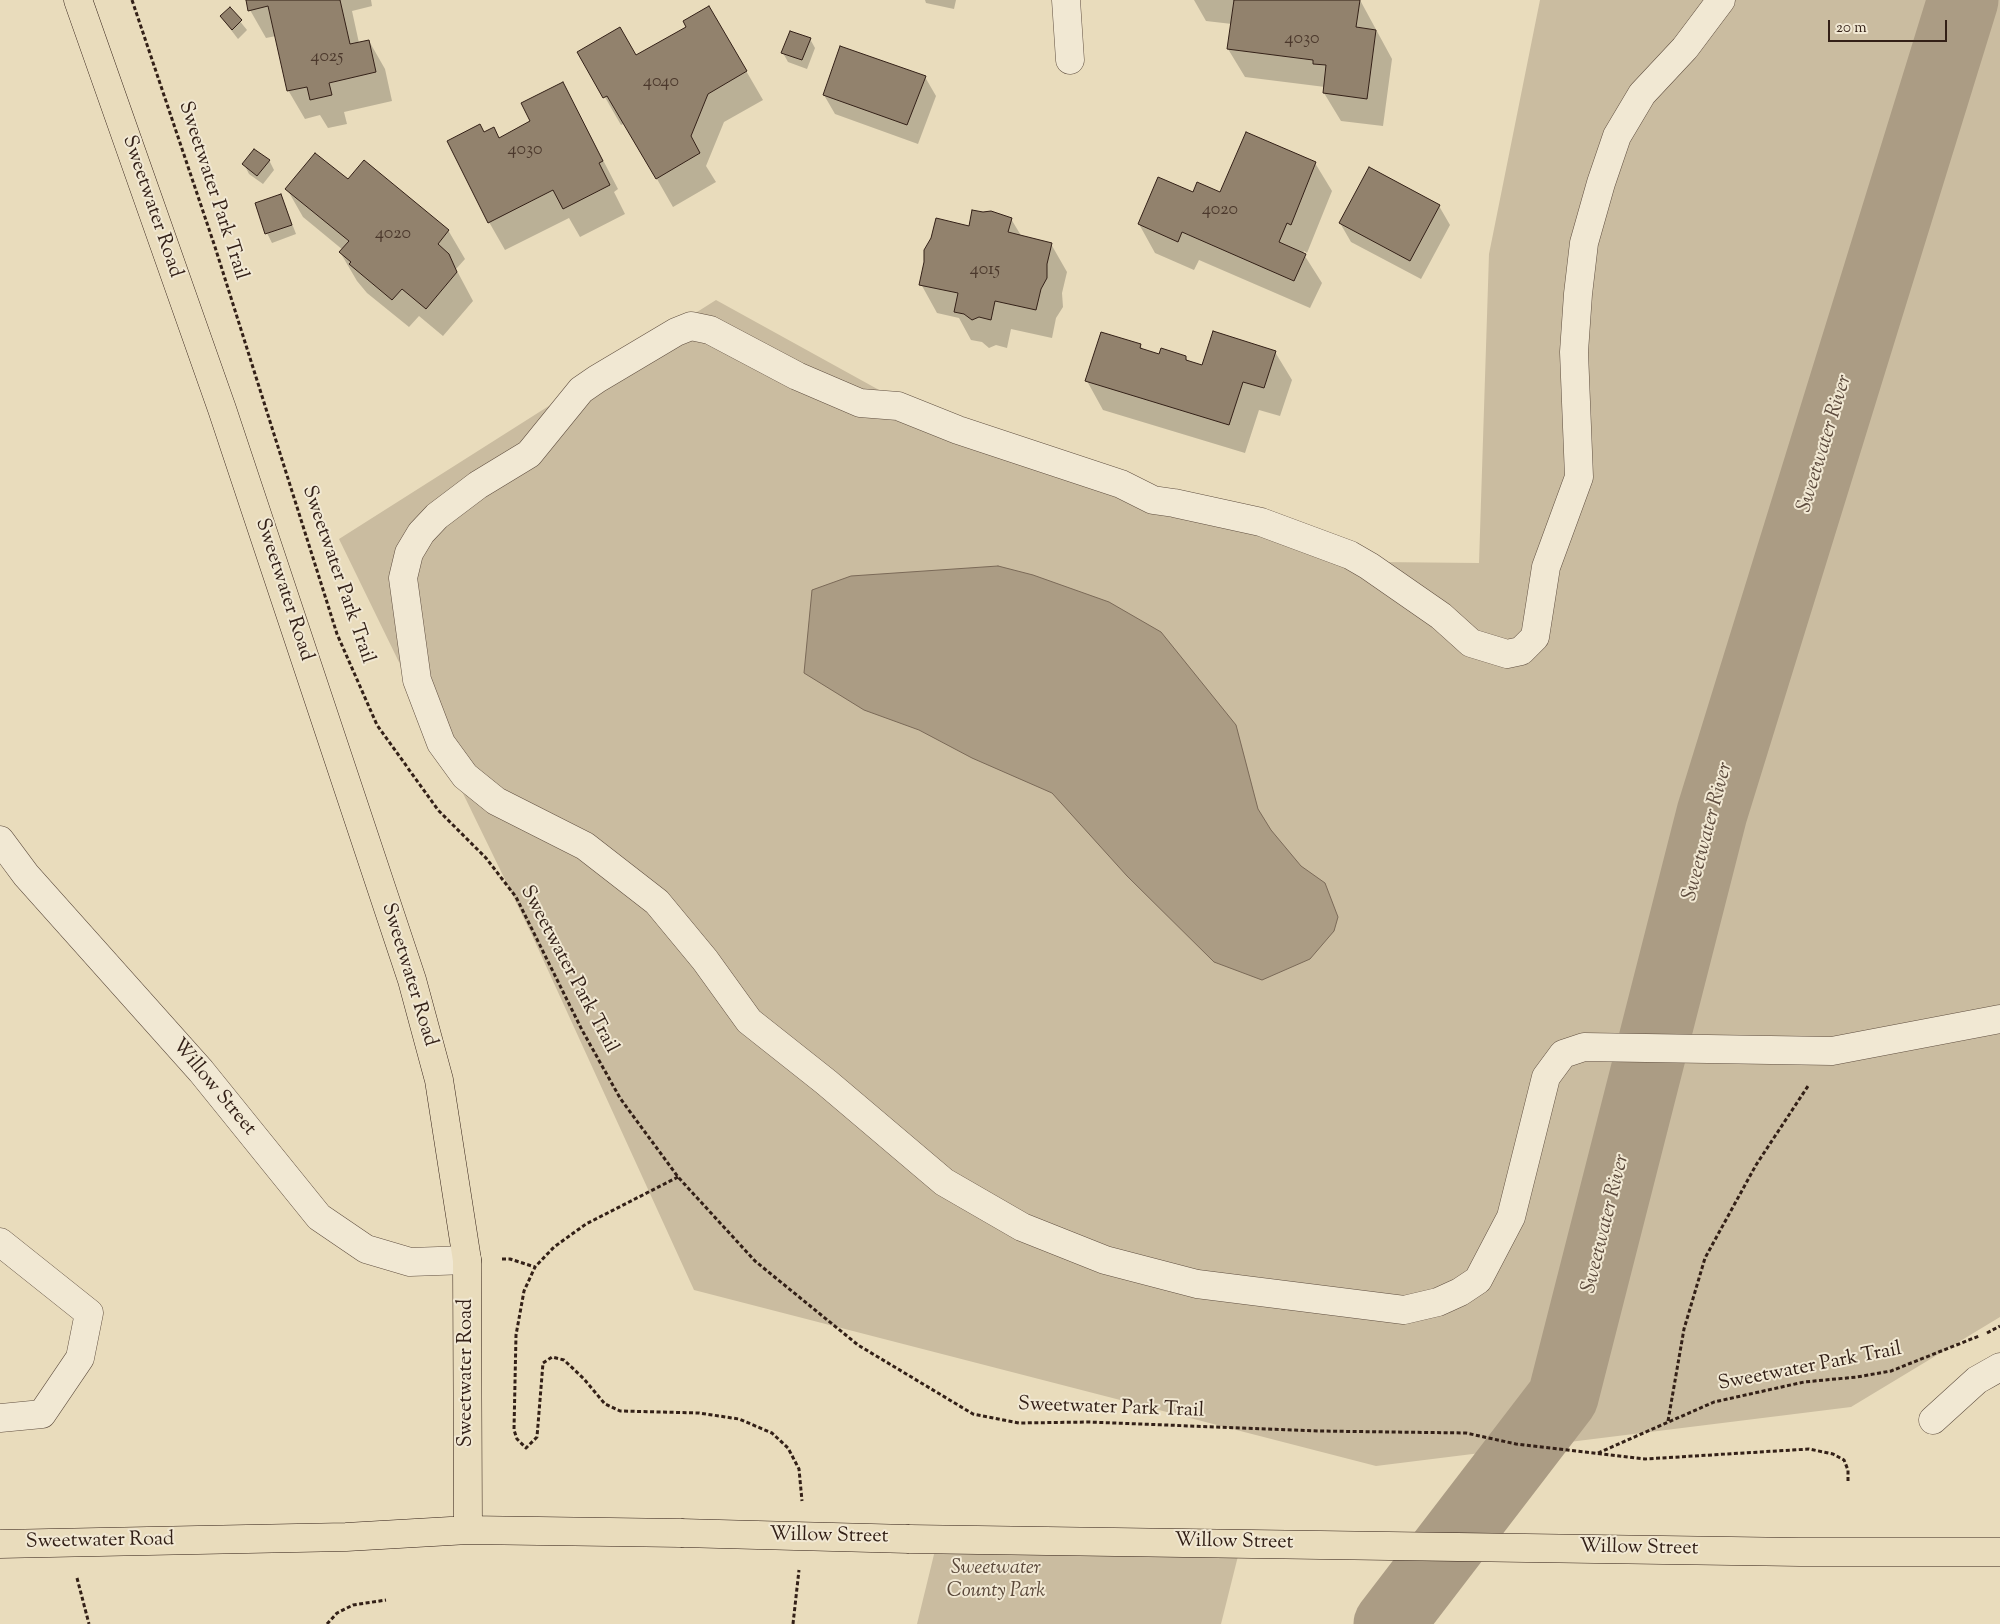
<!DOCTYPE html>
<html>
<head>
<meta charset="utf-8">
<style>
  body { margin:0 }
  #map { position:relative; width:2000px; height:1624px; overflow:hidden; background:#e9dcbc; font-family:"Sorts Mill Goudy",serif }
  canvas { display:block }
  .scale { position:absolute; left:1828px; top:20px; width:119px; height:22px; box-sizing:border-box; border:2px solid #332017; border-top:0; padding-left:6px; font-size:15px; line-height:18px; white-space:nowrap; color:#332017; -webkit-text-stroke:4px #f1e8d3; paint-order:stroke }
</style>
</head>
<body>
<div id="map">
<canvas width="2000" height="1624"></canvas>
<div class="scale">20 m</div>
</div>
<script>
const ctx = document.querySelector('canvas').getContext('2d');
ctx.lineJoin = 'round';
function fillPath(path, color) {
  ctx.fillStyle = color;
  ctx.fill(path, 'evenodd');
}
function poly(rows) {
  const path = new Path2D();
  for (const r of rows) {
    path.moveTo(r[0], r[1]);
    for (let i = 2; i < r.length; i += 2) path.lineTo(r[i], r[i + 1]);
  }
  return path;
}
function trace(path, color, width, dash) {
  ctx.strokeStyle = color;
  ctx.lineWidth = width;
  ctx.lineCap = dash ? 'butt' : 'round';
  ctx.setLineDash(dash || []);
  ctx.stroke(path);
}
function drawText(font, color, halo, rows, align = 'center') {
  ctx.font = font + ' "Sorts Mill Goudy",serif';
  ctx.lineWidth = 4;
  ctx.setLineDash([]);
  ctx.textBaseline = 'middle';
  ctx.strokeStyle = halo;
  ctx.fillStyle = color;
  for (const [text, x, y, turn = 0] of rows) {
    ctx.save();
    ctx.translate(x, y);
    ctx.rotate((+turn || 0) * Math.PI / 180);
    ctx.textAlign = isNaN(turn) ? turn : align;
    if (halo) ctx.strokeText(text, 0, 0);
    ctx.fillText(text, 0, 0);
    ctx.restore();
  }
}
fillPath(poly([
  [1540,0,2000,0,2000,1317,1851,1407,1376,1466,694,1290,531,933,339,539,716,300,890,396,1377,562,1479,563,1489,254],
  [938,1538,1242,1540,1221,1624,917,1624]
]), '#cabca0');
const water = poly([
  [998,566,1033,575,1109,602,1161,632,1236,725,1258,809,1271,830,1301,866,1325,883,1338,917,1334,931,1310,959,1262,980,1214,962,1127,876,1052,793,972,758,919,730,864,710,804,673,812,590,851,576,998,566],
  [1716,843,1727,850,1585,1411,1575,1409,1716,843]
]);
fillPath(water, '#ab9c84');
trace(water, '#7b6a58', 1);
fillPath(poly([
  [248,0,371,0,372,6,352,11,359,43,369,41,385,69,392,101,344,112,347,124,328,128,320,115,305,119,288,90,276,36,266,38,250,10],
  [925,0,956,0,954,9,926,3],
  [1194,0,1360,0,1392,59,1383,126,1341,121,1324,93,1325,87,1245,77,1228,49,1232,24,1206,21],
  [709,7,763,100,724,122,706,166,716,182,673,207,625,123,621,125,579,52,635,57,687,27],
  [230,9,247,30,238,39,221,17],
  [810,39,815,48,807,69,788,62,783,53],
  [925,77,936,96,918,144,835,114,824,95],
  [563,83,618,189,614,192,625,214,580,237,569,218,505,250,489,222,484,134,499,139,532,122],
  [269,160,274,170,263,184,249,174,244,164],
  [1315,163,1332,191,1307,253,1304,251,1303,253,1322,283,1310,308,1199,260,1194,270,1155,253,1139,224,1194,194,1220,194],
  [348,181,448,230,465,259,456,269,473,301,443,336,419,316,409,327,367,293,357,281,340,252,343,250,303,217,287,189],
  [281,195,296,234,272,243,267,233],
  [1439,206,1450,225,1421,279,1351,242,1340,223],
  [1011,219,1022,237,1051,244,1067,272,1062,293,1063,307,1056,318,1052,338,1011,329,1007,348,996,345,989,348,982,342,971,340,959,318,937,313,921,284,970,227],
  [1140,345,1143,350,1160,355,1185,357,1188,362,1203,366,1275,352,1292,380,1280,416,1259,410,1245,453,1103,410,1087,381]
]), '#0003');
trace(poly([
  [1389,1624,1563,1397,1712,813,1963,0]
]), '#ab9c84', 71);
const building = poly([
  [246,0,340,0,350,44,369,40,376,72,329,83,332,95,310,100,307,87,287,91,268,6,248,11,246,0],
  [1234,0,1360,0,1356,27,1376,30,1367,99,1323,93,1326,65,1313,64,1313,60,1227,49,1234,0],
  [709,6,747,71,708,94,691,136,700,153,656,179,607,96,603,98,577,52,620,27,636,55,686,27,683,21,709,6],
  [230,7,242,20,232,30,220,16,230,7],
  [790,31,811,38,802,60,781,53,790,31],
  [840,46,926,76,907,125,823,95,840,46],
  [563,82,603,161,599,163,610,185,563,209,553,190,488,223,447,141,480,124,484,132,494,127,499,138,530,121,521,103,563,82],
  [1246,132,1316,162,1291,225,1287,223,1279,242,1306,254,1294,281,1182,232,1178,242,1138,224,1158,177,1193,192,1197,182,1220,192,1246,132],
  [254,149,270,160,257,176,242,164,254,149],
  [315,153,348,179,364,160,449,230,438,244,449,254,457,272,426,309,402,289,392,300,349,264,351,262,339,252,349,241,285,189,315,153],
  [1369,167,1440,205,1410,261,1339,223,1369,167],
  [281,194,292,225,265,234,255,203,281,194],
  [972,210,983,212,991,211,1012,218,1008,232,1052,243,1047,264,1047,278,1041,289,1036,310,995,301,991,320,979,317,972,320,964,314,954,312,958,293,919,285,924,262,924,250,931,238,936,218,969,226,972,210],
  [1213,331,1276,351,1264,388,1243,382,1229,425,1085,381,1101,332,1141,344,1140,348,1159,354,1161,348,1186,356,1186,360,1202,365,1213,331]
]);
fillPath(building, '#92826d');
trace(building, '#332017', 1);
const minor = poly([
  [1066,0,1070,60],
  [1721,0,1685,48,1642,94,1617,136,1601,183,1584,243,1578,294,1574,352,1579,477,1546,567,1535,637,1521,651,1507,654,1471,643,1441,616,1369,566,1350,555,1261,522,1174,503,1153,500,1121,484,958,430,898,406,860,403,797,376,710,330,691,326,676,332,597,379,581,390,529,454,478,485,437,516,421,533,409,553,403,578,417,680,441,743,465,776,496,801,585,846,657,902,705,960,749,1021,826,1082,944,1182,1022,1227,1105,1260,1197,1284,1404,1310,1438,1302,1460,1292,1478,1280,1511,1217,1546,1077,1563,1054,1584,1047,1832,1051,2000,1019],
  [0,840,26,875,201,1071,319,1217,366,1249,410,1262,467,1260],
  [0,1242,89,1313,80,1358,42,1414,0,1418],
  [1933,1420,1977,1380,2000,1367]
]);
const major = poly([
  [78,0,222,409,412,980,439,1080,467,1260,468,1530],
  [909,1539,1800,1552,2000,1552],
  [0,1544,346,1537,468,1530,681,1533]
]);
trace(minor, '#604f40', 29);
trace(major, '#332017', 29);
trace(poly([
  [132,0,215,247,337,634,377,725,438,810,486,858,516,897,582,1030,620,1098,678,1177,755,1261,858,1345,973,1414,1019,1423,1089,1422,1318,1431,1466,1433,1516,1444,1645,1459,1809,1449,1833,1454,1844,1460,1848,1470,1848,1483],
  [678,1177,586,1224,554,1247,535,1267,524,1291,516,1335,514,1430,517,1439,526,1448,537,1437,543,1363,552,1357,564,1360,584,1379,605,1404,620,1411,699,1413,739,1419,772,1433,788,1448,799,1469,802,1501],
  [502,1259,510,1259,535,1267],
  [1987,1333,2000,1326],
  [1668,1421,1684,1329,1705,1258,1756,1165,1808,1086],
  [1598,1453,1714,1402,1804,1382,1857,1377,1891,1371,1979,1336],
  [77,1578,89,1624],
  [327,1624,337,1613,353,1605,386,1600],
  [793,1624,799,1570]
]), '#332017', 3, [4, 2.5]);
trace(minor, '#f1e8d3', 28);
trace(major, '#e9dcbc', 28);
const majorBridge = poly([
  [681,1533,909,1539]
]);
trace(majorBridge, '#332017', 29, []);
trace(majorBridge, '#e9dcbc', 28);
drawText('18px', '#4b382c', null, [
  ["4030",1302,40],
  ["4025",327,58],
  ["4040",661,83],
  ["4030",525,151],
  ["4020",1220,211],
  ["4020",393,235],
  ["4015",985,271]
]);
drawText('20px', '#332017', '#f1e8d3', [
  ["Sweetwater Park Trail",212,191,72],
  ["Sweetwater Road",151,207,71],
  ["Sweetwater Park Trail",337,575,71],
  ["Sweetwater Road",283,590,72],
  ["Sweetwater Park Trail",568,970,62],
  ["Sweetwater Road",408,975,73],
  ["Willow Street",213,1088,50],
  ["Sweetwater Park Trail",1810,1368,-11],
  ["Sweetwater Road",468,1373,-90],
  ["Sweetwater Park Trail",1111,1409,2],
  ["Willow Street",829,1537,1],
  ["Sweetwater Road",100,1542,-1],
  ["Willow Street",1234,1543,1],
  ["Willow Street",1639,1549,1]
]);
drawText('italic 20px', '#594739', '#f1e8d3', [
  ["Sweetwater",996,1570],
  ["County Park",996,1593]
]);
drawText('italic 21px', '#5d4b3d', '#f1e8d3', [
  ["Sweetwater River",1826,444,-73],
  ["Sweetwater River",1709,832,-75],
  ["Sweetwater River",1607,1224,-76]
]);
</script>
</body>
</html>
